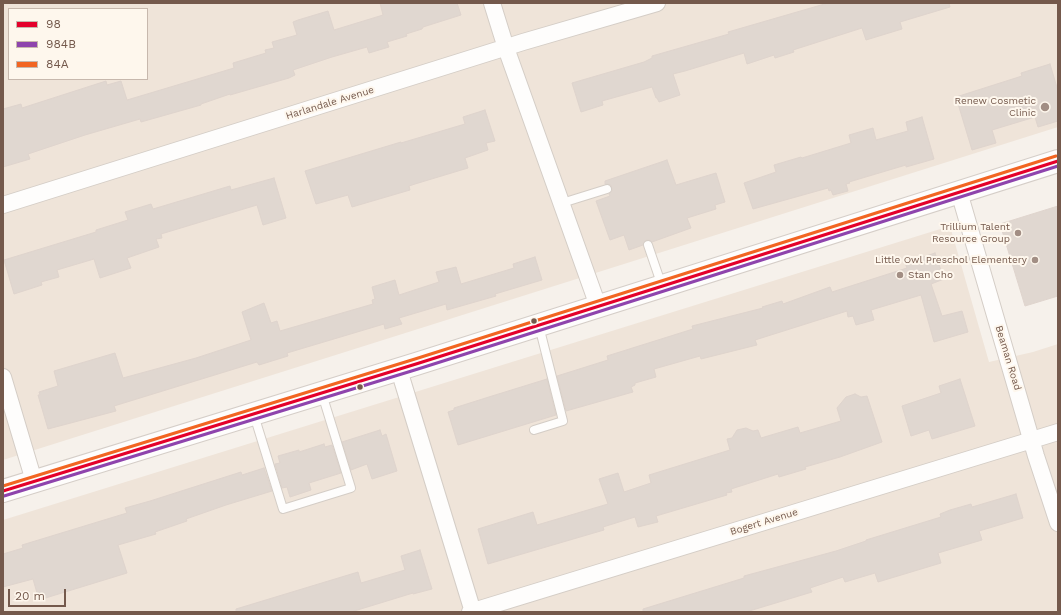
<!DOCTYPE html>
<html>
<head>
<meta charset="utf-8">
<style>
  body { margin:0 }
  #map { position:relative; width:1061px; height:615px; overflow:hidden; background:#f6f1eb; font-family:"Work Sans",sans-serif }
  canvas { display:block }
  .frame { position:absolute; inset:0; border:4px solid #74594c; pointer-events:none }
  .legend { position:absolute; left:8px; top:8px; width:140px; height:72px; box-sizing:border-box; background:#fef7ed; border:1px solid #c7b8ad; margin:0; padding:5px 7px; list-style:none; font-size:12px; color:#74594c }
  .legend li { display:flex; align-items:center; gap:8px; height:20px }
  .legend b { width:20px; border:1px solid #c7b8ad }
  .scale { position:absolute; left:8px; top:589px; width:58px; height:18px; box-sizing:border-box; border:2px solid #74594c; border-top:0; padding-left:5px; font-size:12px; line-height:14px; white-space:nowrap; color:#74594c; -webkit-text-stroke:3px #fef7ed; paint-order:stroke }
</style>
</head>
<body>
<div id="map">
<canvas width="1061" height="615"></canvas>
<div class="frame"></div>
<ul class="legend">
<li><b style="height:5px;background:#e4002b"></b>98</li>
<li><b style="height:5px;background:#8e44ad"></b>984B</li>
<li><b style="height:5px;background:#f26522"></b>84A</li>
</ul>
<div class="scale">20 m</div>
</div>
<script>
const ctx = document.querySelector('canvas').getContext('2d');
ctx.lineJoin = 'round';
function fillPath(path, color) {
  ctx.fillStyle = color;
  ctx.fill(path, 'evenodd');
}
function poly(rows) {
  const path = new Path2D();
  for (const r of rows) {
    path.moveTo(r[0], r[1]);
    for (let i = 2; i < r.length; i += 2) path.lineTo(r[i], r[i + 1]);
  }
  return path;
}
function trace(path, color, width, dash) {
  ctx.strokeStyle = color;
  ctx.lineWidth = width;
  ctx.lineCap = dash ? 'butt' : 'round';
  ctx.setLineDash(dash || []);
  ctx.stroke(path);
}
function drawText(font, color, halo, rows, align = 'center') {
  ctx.font = font + ' "Work Sans",sans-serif';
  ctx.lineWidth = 4;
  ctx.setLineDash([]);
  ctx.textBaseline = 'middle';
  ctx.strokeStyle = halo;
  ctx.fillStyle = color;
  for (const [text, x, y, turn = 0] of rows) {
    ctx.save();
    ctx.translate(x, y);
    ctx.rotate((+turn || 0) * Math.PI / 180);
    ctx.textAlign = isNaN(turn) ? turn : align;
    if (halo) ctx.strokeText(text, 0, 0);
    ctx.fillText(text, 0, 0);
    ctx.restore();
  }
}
fillPath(poly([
  [3,3,1058,3,1058,127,3,460],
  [9,9,147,9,147,79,9,79],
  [950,226,989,362,1033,352,1058,344,1058,612,3,612,3,520]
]), '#efe4d9');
const building = poly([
  [380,3,457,3,461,15,423,27,422,29,406,34,407,36,387,42,389,47,369,53,367,47,332,57,293,70,295,75,289,78,230,95,230,94,201,104,201,105,141,122,140,119,85,135,28,154,30,159,3,167,3,109,21,104,22,108,106,81,107,85,121,81,127,100,234,68,233,63,266,53,265,50,274,48,272,42,297,35,293,22,298,20,328,11,334,30,383,15,380,3],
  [828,3,949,3,950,7,900,22,902,29,866,40,862,28,793,50,794,52,775,58,774,55,747,64,744,53,685,71,673,74,680,95,659,102,657,98,656,98,652,87,602,101,603,105,581,112,572,83,644,62,652,58,652,56,729,34,728,32,828,3],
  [1050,64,1058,91,1058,121,1038,127,1035,117,992,130,996,143,972,150,956,97,1022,76,1021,73,1050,64],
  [485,110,495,141,486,143,488,150,465,158,468,168,415,184,409,186,410,190,352,207,348,195,316,204,305,171,401,142,401,143,465,124,463,117,485,110],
  [922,117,934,159,906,167,906,165,849,182,850,183,846,184,848,191,833,195,831,190,829,191,828,188,753,209,744,183,776,172,774,165,801,157,802,158,851,143,849,135,873,128,876,140,908,131,906,122,922,117],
  [667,160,676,185,716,173,725,202,715,205,716,209,687,218,691,228,652,242,649,240,646,240,643,245,629,250,624,235,610,240,596,201,610,196,609,194,612,191,611,185,605,184,605,181,667,160],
  [274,178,286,218,263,225,257,205,161,234,162,238,156,239,159,247,127,258,131,268,100,278,94,259,57,270,59,277,41,282,42,285,14,294,4,260,96,232,96,230,128,220,125,212,151,204,153,209,230,186,231,190,274,178],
  [1058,206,1058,296,1025,306,1000,224,1058,206],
  [935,253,944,279,931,284,942,316,962,311,968,332,934,342,921,295,871,310,874,320,856,325,853,316,848,317,847,311,755,340,757,345,701,359,700,356,654,369,656,377,635,383,635,385,631,387,633,392,566,411,557,376,608,360,607,356,693,329,692,326,763,308,762,307,782,301,783,304,830,287,832,292,907,268,905,263,935,253],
  [535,257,542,280,495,294,496,296,447,310,446,304,399,318,402,324,385,329,384,324,287,353,288,356,259,365,257,362,114,406,116,411,48,429,38,395,40,395,39,392,58,386,54,371,115,353,123,378,196,358,251,340,242,312,264,303,271,323,277,321,280,331,373,304,372,300,375,299,372,287,395,280,399,295,439,282,436,272,456,267,461,284,514,268,513,264,535,257],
  [547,379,556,415,458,445,448,412,454,410,454,408,492,396,547,379],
  [960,379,975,426,932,439,929,430,911,436,902,406,941,393,939,386,960,379],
  [855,394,861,397,867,396,882,442,840,457,805,467,806,469,779,477,778,474,731,489,732,492,726,493,727,495,656,516,658,522,638,527,635,517,603,527,604,530,488,564,478,529,533,512,537,525,608,504,599,479,618,473,624,492,651,483,649,475,730,450,727,439,732,438,737,430,746,428,753,431,758,430,761,438,798,427,800,433,841,421,837,408,846,397,855,394],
  [380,430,382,436,386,434,397,471,372,479,367,464,351,470,342,442,380,430],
  [324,444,325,447,332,445,341,473,309,483,311,490,290,497,287,487,282,488,275,464,280,463,278,456,299,450,299,452,324,444],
  [264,468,272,491,226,505,186,519,187,521,155,532,156,534,118,545,127,573,39,600,33,579,3,587,3,554,23,548,22,545,127,513,125,508,150,501,241,472,242,475,264,468],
  [1016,494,1023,518,979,531,982,540,938,553,941,563,878,582,875,573,845,582,843,577,810,588,812,592,746,612,643,612,643,609,744,578,744,576,836,551,866,541,866,540,941,517,940,514,950,510,971,504,972,507,1016,494],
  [420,550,432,589,413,594,413,593,351,612,236,612,236,609,358,572,361,583,405,570,401,556,420,550]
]);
fillPath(building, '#e0d7d0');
trace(building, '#dfd4cd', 1);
const lane = poly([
  [562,203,607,189],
  [648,245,662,286],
  [254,415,283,509,351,488,322,394],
  [534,430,563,421,539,326]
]);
const street = poly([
  [492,3,506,48,598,306],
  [959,192,1036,456,1058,523],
  [3,205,523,42,657,3],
  [399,370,473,612],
  [3,377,34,481],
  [470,612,1058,432]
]);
const secondary = poly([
  [3,491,416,364,1058,161]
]);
trace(lane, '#d4cdc6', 10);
trace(street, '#d4cdc6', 18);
trace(secondary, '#d5cec8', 24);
trace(lane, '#fefdfc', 8);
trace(street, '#fefdfc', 16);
trace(secondary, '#fefdfc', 22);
trace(poly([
  [3,491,416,364,1058,161]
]), '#e4002b', 3);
trace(poly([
  [4,496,418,369,1058,166]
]), '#8e44ad', 3);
trace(poly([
  [3,486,415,359,1056,156]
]), '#f26522', 3);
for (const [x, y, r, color] of [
  [1045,107,5,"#a28e84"],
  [1018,233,4,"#a28e84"],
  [1035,260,4,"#a28e84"],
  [900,275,4,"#a28e84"],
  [534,321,3.5,"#74594c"],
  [360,387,3.5,"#74594c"]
]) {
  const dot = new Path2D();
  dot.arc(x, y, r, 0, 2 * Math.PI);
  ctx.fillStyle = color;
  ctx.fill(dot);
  trace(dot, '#fef7ed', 1.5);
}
drawText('10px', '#74594c', '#fef7ed', [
  ["Renew Cosmetic",1036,101],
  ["Clinic",1036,113],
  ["Trillium Talent",1010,227],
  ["Resource Group",1010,239],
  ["Little Owl Preschol Elementery",1027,260],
  ["Stan Cho",908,275,"left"]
], 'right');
drawText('10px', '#74594c', '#fef7ed', [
  ["Harlandale Avenue",330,103,-17],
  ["Beaman Road",1008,358,73],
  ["Bogert Avenue",764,522,-17]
]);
</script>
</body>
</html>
